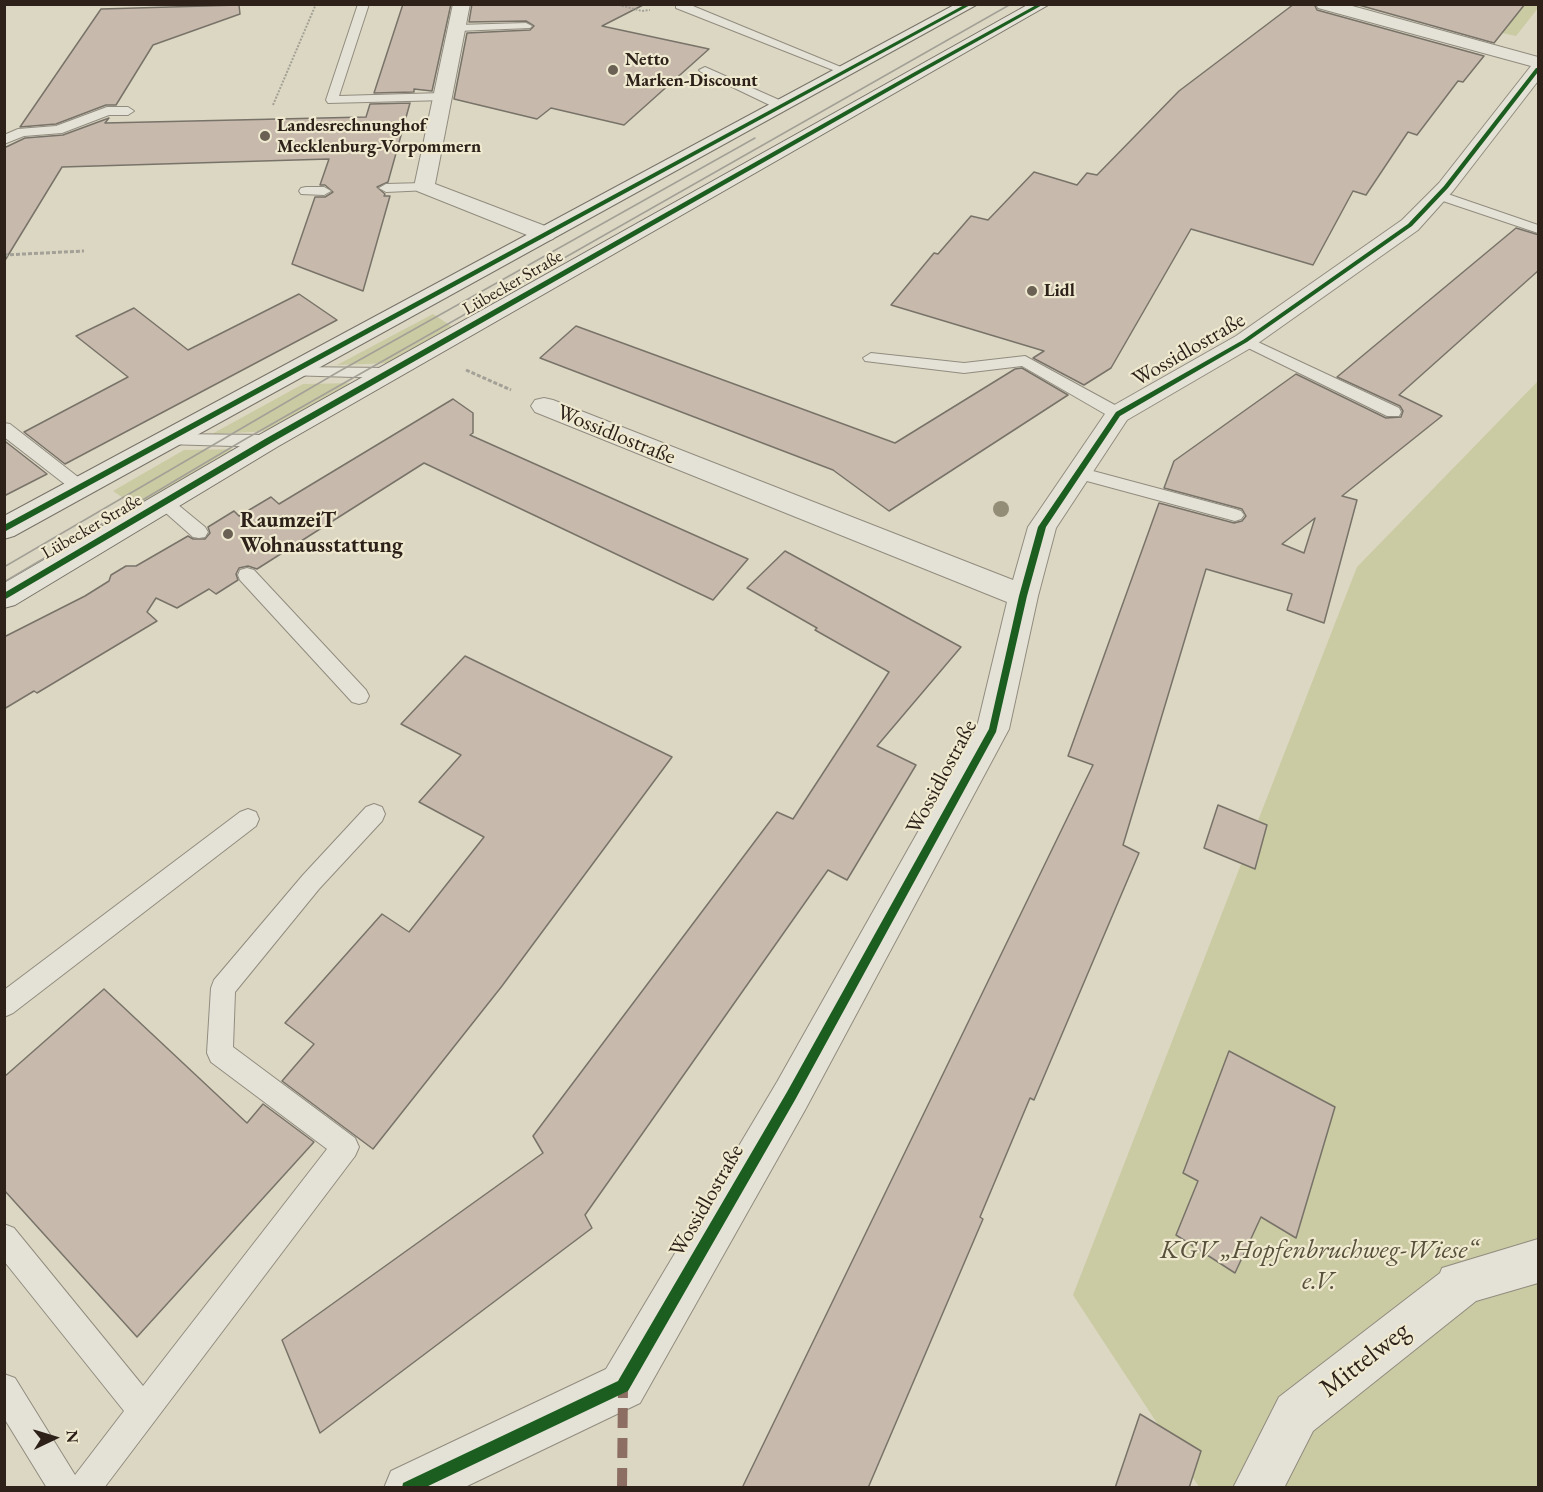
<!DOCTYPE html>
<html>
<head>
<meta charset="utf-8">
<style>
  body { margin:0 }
  #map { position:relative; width:1543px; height:1492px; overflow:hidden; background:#dcd7c2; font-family:"EB Garamond",serif }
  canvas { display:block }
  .frame { position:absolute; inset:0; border:6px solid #2d2119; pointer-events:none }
  .north { position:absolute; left:24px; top:1408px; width:60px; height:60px; -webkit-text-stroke:4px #efe9d0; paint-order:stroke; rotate:86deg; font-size:16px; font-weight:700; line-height:24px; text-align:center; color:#2d2119 }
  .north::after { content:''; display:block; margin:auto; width:21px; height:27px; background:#2d2119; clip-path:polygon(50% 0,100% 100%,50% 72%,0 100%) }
</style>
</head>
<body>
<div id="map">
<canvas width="1543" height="1492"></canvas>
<div class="frame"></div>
<div class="north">N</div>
</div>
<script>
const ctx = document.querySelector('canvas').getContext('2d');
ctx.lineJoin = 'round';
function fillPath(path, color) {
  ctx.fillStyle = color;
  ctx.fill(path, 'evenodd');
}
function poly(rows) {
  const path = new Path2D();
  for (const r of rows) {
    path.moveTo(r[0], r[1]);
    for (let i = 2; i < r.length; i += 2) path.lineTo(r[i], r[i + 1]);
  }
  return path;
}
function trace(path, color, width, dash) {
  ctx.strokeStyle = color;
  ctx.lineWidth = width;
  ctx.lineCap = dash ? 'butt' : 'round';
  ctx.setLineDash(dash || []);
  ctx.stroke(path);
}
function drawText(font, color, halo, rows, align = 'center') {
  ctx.font = font + ' "EB Garamond",serif';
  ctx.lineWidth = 4.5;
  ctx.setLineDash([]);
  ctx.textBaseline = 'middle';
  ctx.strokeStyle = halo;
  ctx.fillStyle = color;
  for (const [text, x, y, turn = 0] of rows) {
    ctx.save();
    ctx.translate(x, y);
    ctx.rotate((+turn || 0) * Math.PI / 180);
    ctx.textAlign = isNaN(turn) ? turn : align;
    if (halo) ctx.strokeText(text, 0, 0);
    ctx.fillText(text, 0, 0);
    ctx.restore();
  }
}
fillPath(poly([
  [1538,4,1538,8,1516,36,1375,5],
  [433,314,454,328,391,363,337,365],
  [1538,381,1538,1487,1199,1487,1073,1295,1357,567],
  [357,383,272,431,212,434,303,384],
  [243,449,141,510,113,491,184,450]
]), '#cacaa3');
const building = poly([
  [403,4,451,4,432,91,414,89,414,92,374,93,403,4],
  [472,4,645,4,602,26,709,49,624,125,551,108,537,119,454,99,467,33,530,30,534,26,526,21,469,22,472,4],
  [1294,4,1314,4,1317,10,1484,56,1463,82,1458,81,1417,135,1408,132,1366,195,1353,191,1313,265,1191,229,1111,368,1084,385,1033,358,1044,351,891,305,934,253,938,254,971,216,988,220,1034,172,1077,185,1087,173,1097,175,1179,91,1294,4],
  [1355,4,1525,4,1494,43,1355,4],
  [239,5,240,14,153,45,116,105,106,105,56,124,20,127,101,9,239,5],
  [410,103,388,182,377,187,385,194,384,196,390,196,363,291,292,264,315,197,325,197,333,192,325,185,320,185,329,159,62,167,4,262,4,148,25,138,63,135,109,118,105,123,366,117,370,104,410,103],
  [1516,228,1539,235,1539,270,1399,395,1442,416,1342,496,1357,500,1324,623,1287,610,1292,594,1206,569,1123,845,1139,853,1034,1100,1030,1098,980,1217,983,1219,868,1488,742,1488,1093,765,1068,756,1159,503,1234,523,1242,521,1246,516,1242,509,1164,488,1174,461,1296,374,1386,418,1401,417,1403,411,1400,406,1337,377,1516,228],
  [1315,518,1304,553,1282,544,1315,518],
  [299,294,337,320,65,464,24,432,128,377,76,336,134,308,188,350,299,294],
  [576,326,895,443,1015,369,1022,368,1068,395,889,511,833,470,540,358,576,326],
  [453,399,473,413,473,433,470,435,748,559,713,600,424,463,257,569,248,566,239,568,236,574,238,580,216,594,209,589,177,608,156,598,147,612,157,621,37,693,34,691,4,709,4,637,85,596,109,581,111,575,126,566,136,566,188,536,193,539,205,539,210,533,208,527,234,511,239,516,271,497,279,504,453,399],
  [6,442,47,474,4,496,4,443,6,442],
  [785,551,961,647,877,746,916,765,847,880,828,870,585,1215,592,1228,320,1433,282,1340,543,1153,533,1136,777,812,793,819,889,672,815,630,817,628,747,588,785,551],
  [465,656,672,757,502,986,373,1149,282,1081,314,1044,285,1023,382,914,409,932,484,837,419,802,461,755,401,724,465,656],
  [1218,805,1267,825,1255,869,1204,848,1218,805],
  [104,989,247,1123,263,1104,314,1142,137,1337,4,1190,4,1077,104,989],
  [1229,1051,1335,1107,1296,1238,1261,1217,1235,1273,1176,1235,1198,1181,1183,1173,1229,1051],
  [1140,1414,1201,1451,1189,1488,1115,1488,1140,1414]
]);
fillPath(building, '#c7b9ab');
trace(building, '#787369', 1.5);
const lane = poly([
  [358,4,369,4,339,96,443,93,447,94,447,100,328,103,326,100,358,4],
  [676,4,688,4,853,72,847,75,843,74,676,8,676,4],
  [526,23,532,26,530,28,457,31,451,28,457,25,526,23],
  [705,67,786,103,788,106,786,109,778,109,701,72,699,70,705,67],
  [107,107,128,107,134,111,128,115,109,115,62,133,24,136,4,144,4,135,18,129,56,126,107,107],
  [424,183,431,187,429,190,386,192,379,188,386,184,424,183],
  [306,187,324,187,331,191,324,195,301,194,299,191,301,188,306,187],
  [1439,191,1538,225,1538,233,1434,198,1432,195,1434,192,1439,191],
  [1245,336,1399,408,1401,412,1399,416,1387,416,1240,344,1237,341,1245,336],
  [871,353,964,363,1025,356,1124,410,1126,414,1124,418,1118,419,1112,418,1022,366,964,373,865,361,863,358,871,353],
  [292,367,389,368,397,373,389,378,286,375,284,372,292,367],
  [4,423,10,424,87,484,90,488,87,492,75,492,4,437,4,423],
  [170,434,268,435,274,437,276,441,274,445,268,447,164,444,162,440,164,436,170,434],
  [1078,467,1235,509,1241,511,1244,515,1241,519,1235,521,1072,477,1069,473,1072,469,1078,467],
  [165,497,171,499,205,527,208,532,205,537,199,538,193,537,159,507,156,503,159,499,165,497],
  [247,568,254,570,366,690,369,696,366,702,359,704,352,702,240,580,238,575,240,570,247,568],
  [374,804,382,807,385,814,382,821,319,889,235,992,233,1047,355,1138,359,1147,355,1156,104,1488,47,1488,4,1418,4,1374,15,1378,75,1475,124,1411,4,1261,4,1224,14,1228,143,1386,327,1149,211,1062,207,1053,211,988,214,980,303,875,366,807,374,804],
  [248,809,256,812,259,819,256,826,13,1013,4,1017,4,990,240,812,248,809]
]);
const street = poly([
  [453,4,470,4,435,184,553,229,556,234,553,239,545,241,537,239,417,191,414,187,453,4],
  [1316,4,1345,4,1538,57,1538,81,1453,191,1418,230,1254,346,1127,420,1056,528,1038,596,1009,729,805,1110,640,1403,463,1488,384,1488,391,1471,606,1369,777,1082,977,727,1007,602,535,412,531,406,535,400,544,398,553,400,1013,580,1028,527,1109,408,1236,336,1402,220,1439,183,1531,66,1318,8,1316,4],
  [1538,1239,1538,1283,1476,1301,1313,1431,1284,1488,1233,1488,1279,1397,1440,1273,1442,1268,1538,1239]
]);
const secondary = poly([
  [956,4,978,4,14,536,4,539,4,516,956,4],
  [1029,4,1050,4,277,447,15,605,4,608,4,583,259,435,1029,4]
]);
trace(lane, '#918c7f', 2);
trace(street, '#918c7f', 2);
trace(secondary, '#787369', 2);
trace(poly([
  [615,4,642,11,650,10],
  [273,105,316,4]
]), '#a3a097', 2, [2, 1.5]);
trace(poly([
  [4,255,84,251],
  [466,370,511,390]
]), '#a3a097', 3, [4, 2]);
fillPath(lane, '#e4e1d6');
fillPath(street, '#e4e1d6');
fillPath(secondary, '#e4e1d6');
trace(poly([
  [4,567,338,372,755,138],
  [4,582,242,441,1011,4]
]), '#a3a097', 1.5);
trace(poly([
  [622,1488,623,1386]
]), '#8d6e63', 10, [20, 10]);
fillPath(poly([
  [966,4,972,4,4,532,4,525,966,4],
  [1038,4,1044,4,917,75,271,443,4,600,4,593,265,439,913,73,1038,4],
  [1536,68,1538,68,1538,72,1448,188,1412,226,1247,342,1120,416,1046,527,1027,596,996,732,795,1100,628,1391,424,1488,402,1488,403,1483,618,1381,787,1092,989,729,1019,596,1038,527,1116,412,1243,340,1408,224,1444,186,1536,68]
]), '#1b5e20');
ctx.fillStyle = '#938d78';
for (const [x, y] of [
  [1001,509]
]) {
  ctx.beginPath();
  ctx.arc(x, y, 8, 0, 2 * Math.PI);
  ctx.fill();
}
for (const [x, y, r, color] of [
  [613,70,6,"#6a6154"],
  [265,136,6,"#6a6154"],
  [1032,291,6,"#6a6154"],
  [228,534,6,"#6a6154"]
]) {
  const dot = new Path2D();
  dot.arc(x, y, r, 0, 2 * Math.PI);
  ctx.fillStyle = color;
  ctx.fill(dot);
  trace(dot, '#efe9d0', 2);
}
drawText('bold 18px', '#2d2119', '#efe9d0', [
  ["Netto",625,60],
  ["Marken-Discount",625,81],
  ["Landesrechnunghof",277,126],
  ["Mecklenburg-Vorpommern",277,147],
  ["Lidl",1044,291]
], 'left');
drawText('18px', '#2d2119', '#efe9d0', [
  ["Lübecker Straße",513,283,-30],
  ["Lübecker Straße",92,527,-30]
]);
drawText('22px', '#2d2119', '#efe9d0', [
  ["Wossidlostraße",1189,350,-30],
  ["Wossidlostraße",616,435,22],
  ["Wossidlostraße",942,777,-62],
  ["Wossidlostraße",707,1201,-60]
]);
drawText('bold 22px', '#2d2119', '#efe9d0', [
  ["RaumzeiT",240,521],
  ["Wohnausstattung",240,546]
], 'left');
drawText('italic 27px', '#58503b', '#efe9d0', [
  ["KGV „Hopfenbruchweg-Wiese“",1319,1251],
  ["e.V.",1319,1282]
]);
drawText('27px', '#2d2119', '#efe9d0', [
  ["Mittelweg",1365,1360,-38]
]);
</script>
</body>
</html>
